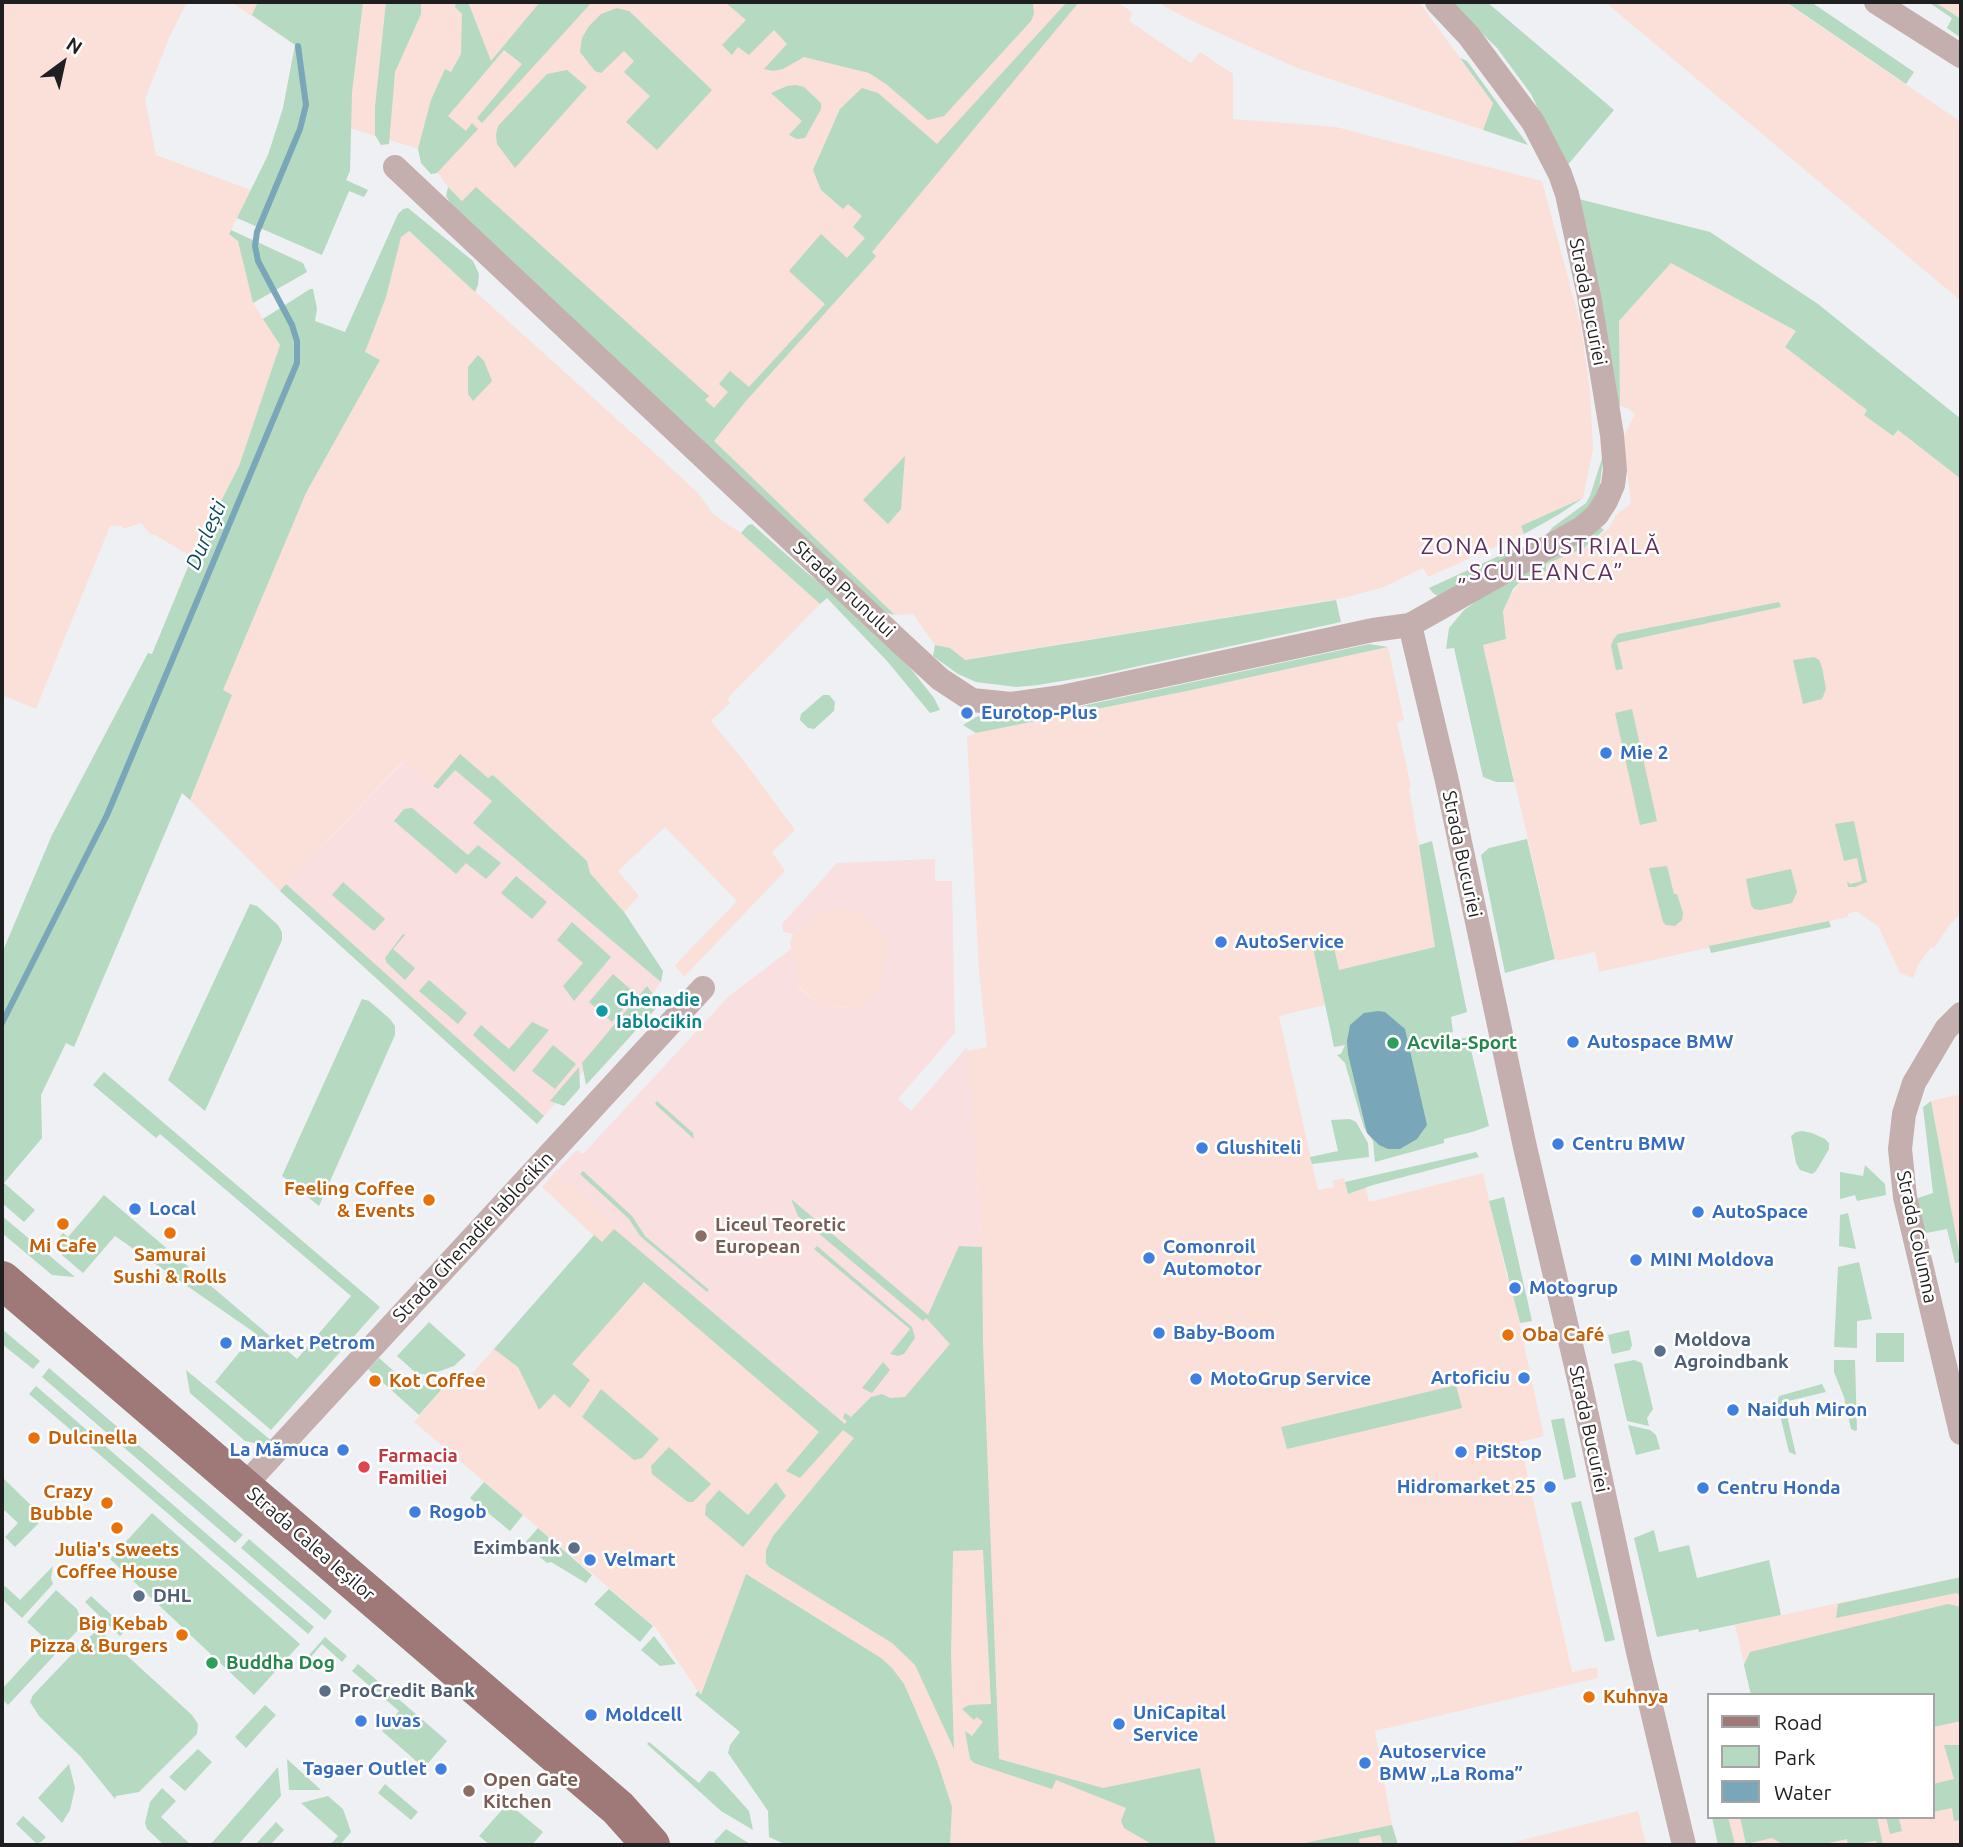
<!DOCTYPE html>
<html>
<head>
<meta charset="utf-8">
<style>
  body { margin:0 }
  #map { position:relative; width:1963px; height:1847px; overflow:hidden; background:#eff0f4; font-family:Ubuntu,sans-serif }
  canvas { display:block }
  .frame { position:absolute; inset:0; border:4px solid #1f1f21; pointer-events:none }
  .legend { position:absolute; left:1707px; top:1693px; width:228px; height:126px; box-sizing:border-box; background:#fff; border:2px solid #a5a5a6; margin:0; padding:9px 12px; list-style:none; font-size:21px; color:#1f1f21 }
  .legend li { display:flex; align-items:center; gap:14px; height:35px }
  .legend b { width:35px; border:2px solid #a5a5a6 }
  .north { position:absolute; left:28px; top:28px; width:70px; height:70px; -webkit-text-stroke:5px #fff; paint-order:stroke; rotate:33deg; font-size:19px; font-weight:700; line-height:28px; text-align:center; color:#1f1f21 }
  .north::after { content:''; display:block; margin:auto; width:24px; height:32px; background:#1f1f21; clip-path:polygon(50% 0,100% 100%,50% 72%,0 100%) }
</style>
</head>
<body>
<div id="map">
<canvas width="1963" height="1847"></canvas>
<div class="frame"></div>
<ul class="legend">
<li><b style="height:9px;background:#9e7977"></b>Road</li>
<li><b style="height:19px;background:#b5d9c1"></b>Park</li>
<li><b style="height:19px;background:#7aa6b9"></b>Water</li>
</ul>
<div class="north">N</div>
</div>
<script>
const ctx = document.querySelector('canvas').getContext('2d');
ctx.lineJoin = 'round';
function fillPath(path, color) {
  ctx.fillStyle = color;
  ctx.fill(path, 'evenodd');
}
function poly(rows) {
  const path = new Path2D();
  for (const r of rows) {
    path.moveTo(r[0], r[1]);
    for (let i = 2; i < r.length; i += 2) path.lineTo(r[i], r[i + 1]);
  }
  return path;
}
function trace(path, color, width, dash) {
  ctx.strokeStyle = color;
  ctx.lineWidth = width;
  ctx.lineCap = dash ? 'butt' : 'round';
  ctx.setLineDash(dash || []);
  ctx.stroke(path);
}
function drawText(font, color, halo, rows, align = 'center') {
  ctx.font = font + ' Ubuntu,sans-serif';
  ctx.lineWidth = 5;
  ctx.setLineDash([]);
  ctx.textBaseline = 'middle';
  ctx.strokeStyle = halo;
  ctx.fillStyle = color;
  for (const [text, x, y, turn = 0] of rows) {
    ctx.save();
    ctx.translate(x, y);
    ctx.rotate((+turn || 0) * Math.PI / 180);
    ctx.textAlign = isNaN(turn) ? turn : align;
    if (halo) ctx.strokeText(text, 0, 0);
    ctx.fillText(text, 0, 0);
    ctx.restore();
  }
}
fillPath(poly([
  [2,2,187,2,169,38,145,99,156,155,251,190,229,234,238,240,253,303,280,345,239,466,192,557,155,535,151,535,141,523,123,529,122,526,110,526,36,709,2,695],
  [231,2,1117,2,1132,12,1129,21,1191,63,1200,52,1233,74,1233,119,1336,127,1542,181,1581,326,1590,391,1593,449,1583,498,1521,526,1524,534,1428,577,1423,568,1384,587,1344,598,962,660,950,648,935,645,913,614,895,615,448,187,422,150,283,108,295,45],
  [1164,2,1419,2,1493,103,1483,130,1297,68,1190,20,1162,5],
  [1605,2,1785,2,1961,122,1961,301],
  [1935,2,1961,2,1961,19],
  [408,231,660,458,698,493,713,514,741,533,820,604,727,699,730,703,711,721,744,761,795,830,772,852,785,871,684,977,675,965,737,901,665,827,618,871,639,896,624,912,590,873,587,861,493,775,489,779,433,786,403,761,280,891,190,800,232,695,222,690,306,493,380,360,365,352,401,237],
  [1671,263,1796,331,1785,347,1868,410,1864,414,1893,436,1898,430,1961,479,1961,913,1949,926,1934,948,1931,947,1918,965,1913,978,1900,973,1878,926,1856,911,1848,914,1848,917,1834,920,1599,972,1595,952,1556,961,1483,645,1506,639,1503,611,1507,600,1522,580,1546,571,1546,564,1584,548,1609,528,1616,515,1631,503,1623,438,1635,414,1627,408,1620,406,1619,321],
  [1388,647,1404,720,1397,722,1411,787,1409,788,1436,947,1339,971,1312,943,1325,1005,1279,1016,1318,1190,1334,1187,1332,1181,1344,1178,1348,1194,1366,1187,1369,1202,1483,1173,1507,1277,1509,1276,1544,1436,1520,1442,1572,1672,1597,1667,1598,1678,1375,1731,1392,1825,1398,1845,936,1845,701,1696,656,1628,414,1422,455,1374,469,1377,594,1236,542,1187,555,1172,616,1226,611,1233,854,1438,982,1246,967,1051,987,1047,979,971,967,737,976,733,1187,691],
  [848,906,869,919,886,940,889,951,879,989,858,1008,823,1007,797,985,790,942,793,934,820,912],
  [1961,1094,1961,1263,1931,1101],
  [1961,1577,1961,1845,1718,1845,1712,1817,1933,1817,1933,1695,1751,1695,1735,1625],
  [1638,1811,1646,1845,1497,1845,1511,1843]
]), '#fae0d9');
fillPath(poly([
  [460,754,488,778,493,775,587,861,590,873,624,912,663,971,661,982,654,992,537,1124,280,891,404,761,433,785],
  [935,859,935,881,952,881,955,1033,898,1099,911,1111,967,1047,982,1247,959,1246,952,1342,905,1397,854,1438,611,1233,616,1226,555,1172,577,1150,583,1154,729,996,792,948,797,986,823,1007,858,1008,879,989,889,951,886,940,869,919,848,906,820,912,793,934,783,932,782,924,837,863]
]), '#fadfe0');
fillPath(poly([
  [258,2,363,2,352,92,350,171,346,180,368,190,364,197,349,191,322,255,237,218,268,155,283,108,295,45,252,15],
  [386,2,421,2,421,14,395,72,389,144,381,145,375,135,375,107],
  [456,2,468,2,491,61,540,2,592,2,482,123,477,118,522,64,504,50,448,116,466,131,472,123,478,129,437,173,431,174,421,163,418,149,431,100,445,69,451,72,461,54,462,14,455,7],
  [725,2,1031,2,1033,4,1034,14,1031,21,944,116,928,120,886,84,869,73,804,57,783,69,773,71,764,69,787,44,774,30,749,55,738,47,732,55,722,45,746,20],
  [1067,2,1079,2,872,252,876,256,871,262,745,402,714,441,895,615,880,611,453,208,446,196,448,187,462,201,476,187,709,396,705,400,714,408,728,392,719,384,730,371,749,387,825,304,789,271,821,234,847,258,865,238,853,227,862,216,848,204,843,209,821,190,813,170,840,109,862,88,878,93,937,144],
  [1450,2,1487,2,1614,110,1566,167,1531,94,1497,48],
  [1786,2,1811,2,1914,72,1906,84],
  [1928,2,1935,2,1961,19,1961,38,1947,28,1952,18],
  [617,8,629,11,712,90,657,150,626,122,650,96,624,72,634,61,624,51,601,73,595,71,580,52,582,38,589,26,601,14],
  [1460,58,1467,61,1528,145,1483,130,1493,103],
  [567,70,587,87,515,168,497,144,496,135,498,126,547,74],
  [796,85,804,87,821,103,821,109,805,138,797,139,789,135,802,121,771,93,787,86],
  [1575,198,1710,232,1818,304,1961,419,1961,479,1898,430,1893,436,1864,415,1867,410,1785,347,1796,331,1671,263,1619,321,1620,406,1617,406],
  [408,208,473,261,479,274,478,285,475,292,409,231,401,237,386,297,365,352,380,360,306,493,223,690,232,695,190,800,182,793,74,1047,66,1043,41,1095,42,1138,4,1183,35,1210,24,1222,2,1203,2,953,52,835,148,653,152,654,192,557,239,466,280,345,263,319,310,289,313,289,317,309,315,321,345,332,398,214,403,209],
  [231,230,303,263,307,272,253,303,238,241,229,234],
  [478,355,484,361,492,381,473,401,468,394,468,367],
  [1604,452,1598,499,1592,510,1584,517,1533,550,1481,577,1439,597,1433,593,1429,588,1516,548,1533,550,1553,527,1586,503,1590,496],
  [905,456,901,509,888,524,863,500],
  [1583,498,1558,515,1524,534,1521,526],
  [752,524,806,572,845,602,911,669,934,698,940,710,930,713,887,661,827,598,820,604,741,533,748,525],
  [1600,527,1604,530,1584,548,1546,564,1546,571,1522,580,1513,589,1503,611,1506,639,1483,645,1514,782,1496,782,1483,777,1454,648,1446,649,1449,628,1464,610,1478,600],
  [1336,600,1341,622,1098,675,1038,685,1016,687,976,682,958,674,933,656,935,645,950,648,965,660],
  [1779,602,1781,607,1617,643,1623,669,1616,670,1611,646,1613,640,1618,634],
  [1369,644,1388,647,1187,691,976,733,963,725,978,716,993,721,1068,709],
  [1814,657,1819,660,1822,667,1826,689,1822,699,1803,704,1793,660],
  [823,695,829,695,835,702,834,711,814,729,808,728,800,720,801,714],
  [1632,709,1657,821,1640,825,1615,713],
  [460,754,488,778,493,775,587,861,590,873,624,912,663,971,661,982,473,823,492,801,455,770,438,789,433,786],
  [412,808,468,855,478,845,501,863,486,879,466,863,456,874,394,821,404,809],
  [1854,821,1867,882,1855,887,1848,887,1847,881,1850,884,1862,881,1857,858,1844,861,1835,824],
  [1527,839,1555,959,1505,973,1481,855,1489,848],
  [1432,841,1467,1012,1451,1017,1453,1032,1449,1034,1452,1041,1468,1037,1489,1126,1472,1132,1444,1139,1444,1143,1375,1162,1373,1141,1364,1128,1345,1063,1337,1055,1341,1054,1345,1045,1334,1047,1312,943,1332,939,1339,970,1435,947,1419,845],
  [1667,866,1674,894,1677,894,1683,913,1682,920,1675,926,1666,925,1663,922,1649,868],
  [1791,869,1797,892,1792,903,1761,910,1754,909,1751,905,1746,879],
  [516,876,547,902,532,919,501,893],
  [343,882,385,919,374,931,332,895],
  [286,884,544,1116,537,1124,280,891],
  [250,904,257,906,278,925,282,932,282,940,205,1111,168,1080],
  [1829,921,1831,927,1711,953,1709,946],
  [572,922,611,957,574,1001,563,986,583,963,557,940],
  [403,934,405,935,393,949,415,968,405,980,387,963,385,958],
  [613,974,636,994,612,1022,589,1002],
  [429,980,467,1013,458,1024,419,991],
  [647,986,660,1004,586,1085,582,1063],
  [362,999,369,1001,390,1019,395,1026,395,1035,319,1206,282,1176],
  [532,1022,549,1030,514,1072,473,1035,481,1025,509,1049],
  [553,1045,576,1064,555,1089,532,1071],
  [579,1067,580,1088,564,1106,550,1101],
  [104,1072,380,1307,271,1430,215,1382,255,1333,115,1236,83,1273,56,1250,57,1240,63,1233,68,1237,104,1195,297,1359,351,1296,160,1134,156,1138,93,1085],
  [657,1101,693,1133,694,1139,655,1104],
  [1931,1101,1961,1262,1955,1263,1947,1229,1926,1233,1912,1200,1933,1193,1923,1107],
  [1350,1119,1356,1122,1368,1143,1369,1157,1312,1164,1310,1157,1338,1151,1331,1120],
  [1802,1131,1812,1133,1825,1139,1829,1143,1829,1149,1816,1171,1812,1174,1800,1170,1796,1163,1791,1136,1796,1132],
  [1476,1152,1479,1157,1373,1185,1348,1194,1345,1182],
  [1865,1165,1885,1184,1886,1195,1857,1201,1855,1195,1840,1199,1840,1172,1863,1176],
  [583,1171,632,1216,645,1236,709,1290,707,1292,640,1236,629,1219,580,1174],
  [1504,1197,1532,1321,1520,1323,1489,1201],
  [791,1199,928,1315,959,1246,982,1247,983,1343,999,1759,1103,1788,1200,1768,1216,1845,1153,1845,1124,1828,1121,1821,1126,1808,1056,1780,1052,1789,974,1763,970,1759,965,1731,972,1736,983,1722,977,1717,974,1720,962,1709,969,1705,991,1704,983,1550,953,1551,951,1656,954,1749,915,1665,892,1643,769,1567,766,1563,766,1550,773,1536,854,1438,843,1430,800,1478,786,1471,819,1432,644,1282,572,1364,590,1380,570,1408,554,1394,539,1410,518,1367,494,1349,594,1235,602,1242,614,1229,845,1424,847,1421,843,1418,845,1413,851,1417,871,1397,882,1394,890,1398,905,1397,950,1344,926,1318,923,1321,798,1216],
  [1848,1213,1856,1249,1839,1246,1840,1215],
  [2,1216,75,1277,52,1275,2,1233],
  [817,1246,912,1327,915,1338,904,1354,898,1356,890,1354,910,1329,814,1249],
  [1859,1262,1872,1319,1857,1321,1857,1348,1834,1347,1838,1267],
  [429,1322,466,1355,454,1366,429,1375,416,1373,397,1356],
  [2,1329,40,1361,33,1369,2,1344],
  [1629,1330,1632,1345,1630,1350,1612,1354,1608,1335],
  [1876,1333,1904,1333,1904,1362,1876,1362],
  [379,1358,414,1389,455,1374,419,1415,368,1369],
  [1634,1360,1642,1363,1653,1409,1647,1418,1649,1426,1627,1421,1614,1364],
  [1834,1360,1855,1360,1857,1430,1855,1431,1851,1429,1844,1397,1834,1372],
  [883,1362,890,1370,872,1393,862,1388],
  [49,1368,243,1535,235,1543,42,1377],
  [186,1370,273,1442,267,1446,245,1441,190,1393],
  [1822,1384,1826,1392,1784,1402,1796,1455,1789,1452,1777,1403,1779,1396],
  [1456,1385,1462,1408,1287,1449,1281,1427],
  [36,1386,314,1627,308,1634,29,1394],
  [601,1389,659,1439,642,1458,634,1460,582,1417],
  [1564,1418,1576,1477,1564,1480,1551,1420],
  [1628,1425,1650,1430,1656,1435,1660,1449,1636,1455],
  [669,1447,711,1484,693,1502,688,1502,652,1474,651,1466],
  [2,1477,39,1513,38,1524,15,1547,5,1537,18,1523,2,1508],
  [484,1482,523,1515,510,1531,470,1498],
  [776,1482,786,1496,743,1547,705,1515,706,1505,719,1490,748,1515],
  [1581,1501,1615,1640,1605,1642,1571,1503],
  [152,1513,300,1644,254,1695,110,1559],
  [538,1528,592,1575,586,1583,551,1562,547,1563,524,1544],
  [1654,1530,1659,1552,1689,1545,1697,1578,1769,1560,1781,1615,1699,1632,1698,1629,1657,1637,1634,1538],
  [249,1539,332,1611,325,1620,241,1548],
  [53,1566,51,1578,53,1584,22,1618,2,1599,2,1590,5,1586,20,1600],
  [746,1574,881,1658,892,1668,904,1684,918,1716,937,1761,952,1807,950,1845,787,1845,769,1837,768,1811,728,1753,730,1745,740,1732,695,1695,698,1691,701,1695],
  [1961,1577,1961,1595,1956,1593,1836,1618,1838,1604],
  [609,1589,653,1626,640,1642,594,1604],
  [56,1590,77,1609,80,1617,78,1630,8,1705,2,1699,2,1689,47,1640,27,1622],
  [91,1596,127,1629,120,1636,85,1602],
  [1948,1604,1961,1607,1961,1721,1933,1727,1933,1695,1751,1695,1744,1665,1750,1652],
  [100,1631,192,1715,198,1724,197,1734,139,1792,116,1796,115,1799,81,1757,39,1716,30,1702,33,1695,76,1650,95,1632],
  [654,1636,676,1664,660,1666,641,1650],
  [325,1637,347,1656,342,1662,322,1644,304,1665,302,1663],
  [358,1664,447,1741,424,1768,382,1731,399,1711,352,1671],
  [265,1705,276,1715,246,1748,235,1737],
  [649,1742,699,1783,709,1771,714,1772,749,1811,753,1830,721,1811,647,1744],
  [1944,1745,1961,1745,1961,1820,1954,1821,1952,1808,1933,1812,1933,1784,1954,1779],
  [198,1749,212,1762,185,1791,169,1777],
  [287,1759,321,1790,289,1790],
  [69,1764,75,1788,70,1810,62,1823,38,1798],
  [278,1767,281,1796,238,1845,210,1845],
  [385,1784,418,1812,411,1820,378,1793],
  [162,1788,176,1801,161,1817,191,1845,164,1845,147,1829,145,1823,150,1802],
  [328,1796,343,1809,351,1832,340,1845,330,1845,338,1836,301,1803],
  [508,1803,543,1832,532,1845,490,1845,479,1836],
  [23,1816,46,1837,41,1842,36,1843,16,1824],
  [1712,1817,1728,1817,1735,1845,1718,1845],
  [1740,1817,1790,1819,1877,1817,1883,1845,1877,1845,1876,1841,1848,1845,1847,1839,1820,1845,1784,1845,1772,1838,1746,1844],
  [1886,1817,1904,1817,1899,1819,1902,1831,1890,1834],
  [276,1822,284,1830,270,1845,255,1845],
  [1392,1825,1398,1845,1383,1845,1380,1835,1359,1839,1360,1845,1295,1845],
  [726,1829,750,1844,750,1845,719,1845,714,1842]
]), '#b5d9c1');
fillPath(poly([
  [1378,1011,1385,1012,1405,1029,1427,1125,1417,1139,1400,1149,1388,1149,1379,1145,1367,1133,1348,1054,1347,1041,1350,1025,1364,1013]
]), '#7aa6b9');
trace(poly([
  [2,1023,107,815,297,363,297,341,292,325,258,261,255,246,257,232,300,129,306,105,298,46]
]), '#7aa6b9', 6);
trace(poly([
  [1437,2,1469,36,1533,122,1560,174,1567,194,1589,296,1612,435,1615,470,1613,485,1606,501,1597,515,1582,528,1410,625,1447,781,1525,1147,1582,1392,1638,1652,1684,1845],
  [1876,2,1961,56],
  [395,167,903,645,940,679,972,700,1011,704,1062,697,1373,630,1410,625],
  [1961,1014,1946,1029,1914,1083,1904,1114,1900,1149,1905,1197,1961,1433],
  [244,1486,703,988]
]), '#c5afae', 24);
trace(poly([
  [2,1280,618,1808,651,1845]
]), '#9e7977', 38);
for (const [x, y, r, color] of [
  [967,713,7,"#3f7fe0"],
  [1606,753,7,"#3f7fe0"],
  [1221,942,7,"#3f7fe0"],
  [602,1011,7,"#0f9aa8"],
  [1573,1042,7,"#3f7fe0"],
  [1393,1043,7,"#2e9e5b"],
  [1558,1144,7,"#3f7fe0"],
  [1202,1148,7,"#3f7fe0"],
  [429,1200,7,"#e8710a"],
  [135,1209,7,"#3f7fe0"],
  [1698,1212,7,"#3f7fe0"],
  [63,1224,7,"#e8710a"],
  [170,1233,7,"#e8710a"],
  [701,1236,7,"#8d6e63"],
  [1149,1258,7,"#3f7fe0"],
  [1636,1260,7,"#3f7fe0"],
  [1515,1288,7,"#3f7fe0"],
  [1159,1333,7,"#3f7fe0"],
  [1508,1335,7,"#e8710a"],
  [226,1343,7,"#3f7fe0"],
  [1660,1351,7,"#5c6f8a"],
  [1524,1378,7,"#3f7fe0"],
  [1196,1379,7,"#3f7fe0"],
  [375,1381,7,"#e8710a"],
  [1733,1410,7,"#3f7fe0"],
  [34,1438,7,"#e8710a"],
  [343,1450,7,"#3f7fe0"],
  [1461,1452,7,"#3f7fe0"],
  [364,1467,7,"#e0444e"],
  [1550,1487,7,"#3f7fe0"],
  [1703,1488,7,"#3f7fe0"],
  [107,1503,7,"#e8710a"],
  [415,1512,7,"#3f7fe0"],
  [117,1528,7,"#e8710a"],
  [574,1548,7,"#5c6f8a"],
  [590,1560,7,"#3f7fe0"],
  [139,1596,7,"#5c6f8a"],
  [182,1635,7,"#e8710a"],
  [212,1663,7,"#2e9e5b"],
  [325,1691,7,"#5c6f8a"],
  [1589,1697,7,"#e8710a"],
  [591,1715,7,"#3f7fe0"],
  [361,1721,7,"#3f7fe0"],
  [1119,1724,7,"#3f7fe0"],
  [1365,1763,7,"#3f7fe0"],
  [441,1769,7,"#3f7fe0"],
  [469,1791,7,"#8d6e63"]
]) {
  const dot = new Path2D();
  dot.arc(x, y, r, 0, 2 * Math.PI);
  ctx.fillStyle = color;
  ctx.fill(dot);
  trace(dot, '#fff', 2.5);
}
drawText('19px', '#1f1f21', '#fff', [
  ["Strada Bucuriei",1588,302,79],
  ["Strada Prunului",844,589,43],
  ["Strada Bucuriei",1462,854,78],
  ["Strada Ghenadie Iablocikin",473,1237,-47],
  ["Strada Columna",1917,1237,78],
  ["Strada Bucuriei",1589,1429,78],
  ["Strada Calea Ieșilor",311,1544,41]
]);
drawText('bold 19px', '#366cbe', '#fff', [
  ["Eurotop-Plus",981,713],
  ["Mie 2",1620,753],
  ["AutoService",1235,942],
  ["Autospace BMW",1587,1042],
  ["Centru BMW",1572,1144],
  ["Glushiteli",1216,1148],
  ["Local",149,1209],
  ["AutoSpace",1712,1212],
  ["Comonroil",1163,1247],
  ["Automotor",1163,1269],
  ["MINI Moldova",1650,1260],
  ["Motogrup",1529,1288],
  ["Baby-Boom",1173,1333],
  ["Market Petrom",240,1343],
  ["Artoficiu",1510,1378,"right"],
  ["MotoGrup Service",1210,1379],
  ["Naiduh Miron",1747,1410],
  ["La Mămuca",329,1450,"right"],
  ["PitStop",1475,1452],
  ["Hidromarket 25",1536,1487,"right"],
  ["Centru Honda",1717,1488],
  ["Rogob",429,1512],
  ["Velmart",604,1560],
  ["UniCapital",1133,1713],
  ["Service",1133,1735],
  ["Moldcell",605,1715],
  ["Iuvas",375,1721],
  ["Autoservice",1379,1752],
  ["BMW „La Roma”",1379,1774],
  ["Tagaer Outlet",427,1769,"right"]
], 'left');
drawText('bold 19px', '#0d838f', '#fff', [
  ["Ghenadie",616,1000],
  ["Iablocikin",616,1022]
], 'left');
drawText('bold 19px', '#27864d', '#fff', [
  ["Acvila-Sport",1407,1043],
  ["Buddha Dog",226,1663]
], 'left');
drawText('bold 19px', '#c56008', '#fff', [
  ["Feeling Coffee",415,1189,"right"],
  ["& Events",415,1211,"right"],
  ["Mi Cafe",63,1246,"center"],
  ["Samurai",170,1255,"center"],
  ["Sushi & Rolls",170,1277,"center"],
  ["Oba Café",1522,1335],
  ["Kot Coffee",389,1381],
  ["Dulcinella",48,1438],
  ["Crazy",93,1492,"right"],
  ["Bubble",93,1514,"right"],
  ["Julia's Sweets",117,1550,"center"],
  ["Coffee House",117,1572,"center"],
  ["Big Kebab",168,1624,"right"],
  ["Pizza & Burgers",168,1646,"right"],
  ["Kuhnya",1603,1697]
], 'left');
drawText('bold 19px', '#785e54', '#fff', [
  ["Liceul Teoretic",715,1225],
  ["European",715,1247],
  ["Open Gate",483,1780],
  ["Kitchen",483,1802]
], 'left');
drawText('bold 19px', '#4e5e75', '#fff', [
  ["Moldova",1674,1340],
  ["Agroindbank",1674,1362],
  ["Eximbank",560,1548,"right"],
  ["DHL",153,1596],
  ["ProCredit Bank",339,1691]
], 'left');
drawText('bold 19px', '#be3a42', '#fff', [
  ["Farmacia",378,1456],
  ["Familiei",378,1478]
], 'left');
drawText('italic 21px', '#0d4b5f', '#fff', [
  ["Durlești",206,535,-67]
]);
ctx.letterSpacing = '2px';
drawText('23px', '#622e5e', '#fff', [
  ["ZONA INDUSTRIALĂ",1541,546],
  ["„SCULEANCA”",1541,572]
]);
ctx.letterSpacing = '0px';
</script>
</body>
</html>
